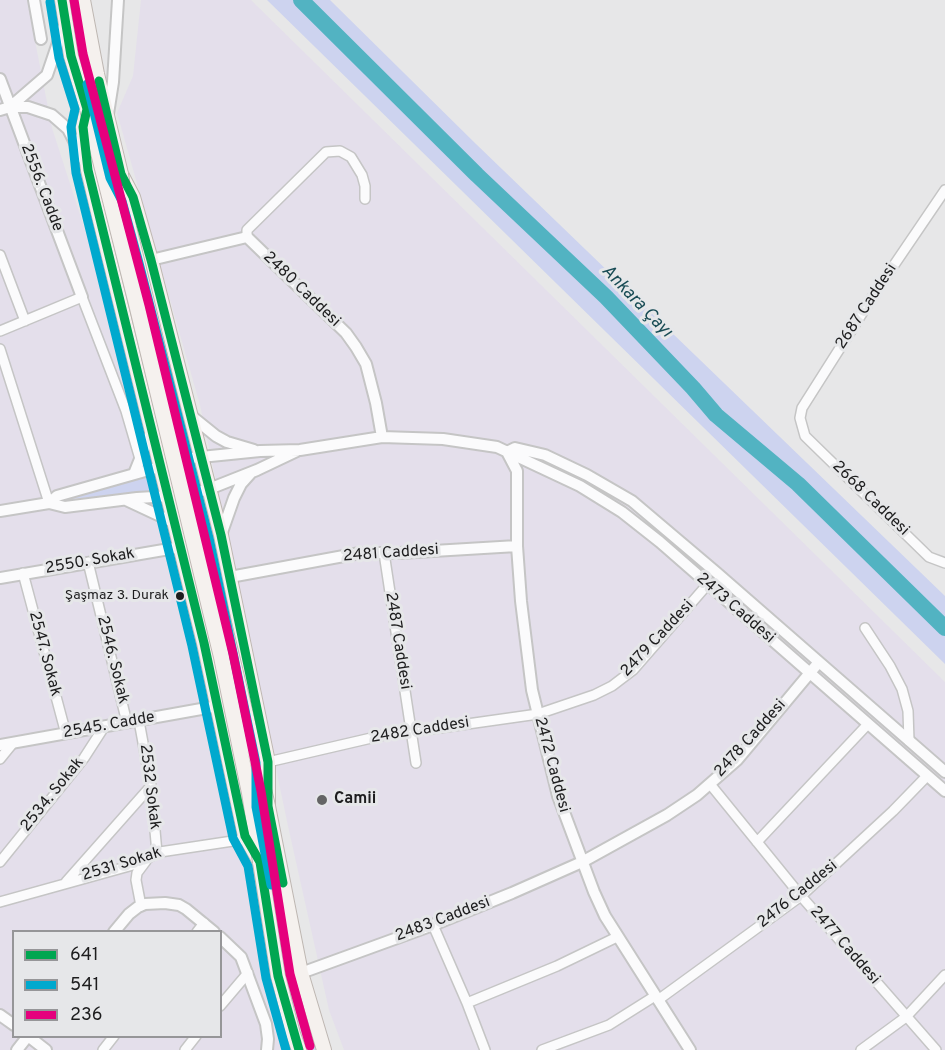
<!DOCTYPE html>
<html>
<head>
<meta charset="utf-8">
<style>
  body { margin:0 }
  #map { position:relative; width:945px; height:1050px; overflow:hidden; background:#e7e7e8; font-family:Overpass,sans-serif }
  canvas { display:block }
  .legend { position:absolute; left:12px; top:930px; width:210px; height:108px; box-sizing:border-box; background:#e6e7e9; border:2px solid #969698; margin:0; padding:8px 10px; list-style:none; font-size:18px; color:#1d1d1e }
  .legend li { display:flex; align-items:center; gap:12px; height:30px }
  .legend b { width:30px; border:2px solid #969698 }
</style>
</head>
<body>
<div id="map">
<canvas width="945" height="1050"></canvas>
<ul class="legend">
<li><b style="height:8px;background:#00a651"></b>641</li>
<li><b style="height:8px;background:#00a9ce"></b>541</li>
<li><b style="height:8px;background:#e5007d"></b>236</li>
</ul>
</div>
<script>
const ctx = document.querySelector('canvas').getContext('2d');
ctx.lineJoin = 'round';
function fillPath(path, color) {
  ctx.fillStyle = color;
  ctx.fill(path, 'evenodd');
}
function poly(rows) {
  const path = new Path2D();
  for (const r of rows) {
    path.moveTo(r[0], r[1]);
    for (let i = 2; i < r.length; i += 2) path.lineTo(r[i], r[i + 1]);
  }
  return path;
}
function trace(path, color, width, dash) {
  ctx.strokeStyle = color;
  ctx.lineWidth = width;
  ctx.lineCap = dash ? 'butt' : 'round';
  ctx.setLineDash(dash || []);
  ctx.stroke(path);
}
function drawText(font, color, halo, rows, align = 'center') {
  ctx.font = font + ' Overpass,sans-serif';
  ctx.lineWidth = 6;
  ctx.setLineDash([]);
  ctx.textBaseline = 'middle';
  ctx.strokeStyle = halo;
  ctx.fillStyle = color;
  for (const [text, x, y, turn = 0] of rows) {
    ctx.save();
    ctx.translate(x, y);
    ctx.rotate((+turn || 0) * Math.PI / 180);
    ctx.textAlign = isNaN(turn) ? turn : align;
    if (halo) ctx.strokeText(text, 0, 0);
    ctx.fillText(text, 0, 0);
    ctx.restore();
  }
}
fillPath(poly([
  [0,0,27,0,52,128,190,555,265,974,292,1050,0,1050],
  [14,932,220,932,220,1036,14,1036],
  [141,0,251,0,945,682,945,1050,344,1050,329,1010,288,826,200,405,117,113,133,76]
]), '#e4dfeb');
fillPath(poly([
  [70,0,77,0,89,64,178,407,193,442,175,445,81,65],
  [267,0,330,0,476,144,945,596,945,664],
  [156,475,161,491,60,500],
  [205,507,296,985,316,1050,307,1050,289,991,190,512]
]), '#cdd3ef');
trace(poly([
  [301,0,477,175,606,297,693,388,716,415,798,484,945,628]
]), '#52b3c2', 16);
const minor = poly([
  [945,190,873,296,802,408,800,418,805,436,929,557,945,563],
  [247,237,247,230,326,152,340,151,351,157,362,175,365,186,365,199],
  [0,255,25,321],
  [0,331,82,297,126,411,140,459],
  [0,349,49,503],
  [384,553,416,763],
  [88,562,127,723],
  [23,573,66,734],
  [865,628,890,666,902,689,908,711,909,741],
  [139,721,151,786,157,853],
  [0,759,13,743],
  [268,762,410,729,425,730,538,714,594,695,612,686,633,670,707,585],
  [710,784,801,896,936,1050],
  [757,842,868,724],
  [0,862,84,758,104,727],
  [66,882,151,786],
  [0,902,133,865,160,852,246,839],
  [141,906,136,880,137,873,146,861],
  [433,925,467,1003,485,1050],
  [197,932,204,923],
  [658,1000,801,896,893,811,927,776],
  [467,1003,557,966,617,937],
  [220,1006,248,973],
  [103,1050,114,1036],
  [185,1050,196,1036],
  [542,1050,609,1025,655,996],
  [861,1050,906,1017,945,975]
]);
const tertiary = poly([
  [34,0,41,39],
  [0,79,82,297],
  [10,107,47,75,65,22],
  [0,110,10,107,28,107,52,115,68,129,85,162],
  [108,114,113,82,118,0],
  [151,260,247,237,346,333,356,347,366,364,376,403,382,437],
  [190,415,216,436,227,442,254,450],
  [507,452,517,471,517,546,521,601,532,690,558,796,594,892,605,916,690,1050],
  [507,452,515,448,545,455,587,475,632,501,717,573,945,772],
  [134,474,151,432],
  [126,500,173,522],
  [49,503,57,496,64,494,191,458,260,451,300,450,382,437,443,439,497,447,580,486,622,512,660,542,945,791],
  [0,511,49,503,65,507,137,498,187,495,209,489,257,470,297,451],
  [221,535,234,498,241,484,250,474],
  [230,577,360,553,400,553,517,546],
  [0,578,181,547],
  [0,745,218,706],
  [114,932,129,914,138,907,145,904,165,903,179,905,186,909,214,932],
  [220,937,241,957,266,1024,268,1039,267,1050],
  [301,973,433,925,512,893,582,862,667,815,697,795,737,760,819,662],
  [0,1015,14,1025],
  [28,1036,46,1050],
  [17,1050,28,1036]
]);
const primary = poly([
  [62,0,71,56,87,109,83,127,88,170,96,204,204,643,245,836,260,862,278,976,293,1034,299,1050],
  [83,0,97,74,121,174,133,197,151,260,221,535,268,762,268,806,301,973,324,1050]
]);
trace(minor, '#c5c5c5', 12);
trace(tertiary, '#c5c5c5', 14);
trace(primary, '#beb7b2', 16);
trace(minor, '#fbfbfc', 9);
trace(tertiary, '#fbfbfc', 10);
trace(primary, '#f5f1ee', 14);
const primaryBridge = poly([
  [87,109,137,308,221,657,249,793,260,862],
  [121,174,129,227,268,806]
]);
trace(primaryBridge, '#beb7b2', 16, []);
trace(primaryBridge, '#f5f1ee', 14);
trace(poly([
  [62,0,71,56,87,109,83,127,88,170,204,643,245,836,260,862,278,976,299,1050],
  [99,81,121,174,133,197,151,260,221,535,268,762,268,806,283,883]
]), '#00a651', 9);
trace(poly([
  [50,2,59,58,75,109,71,127,76,173,192,646,233,838,248,866,266,978,286,1050],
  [87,84,110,178,122,201,139,263,209,538,256,763,256,807,271,885]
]), '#00a9ce', 9);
trace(poly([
  [74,0,83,54,149,305,233,654,261,791,290,974,310,1046]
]), '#e5007d', 9);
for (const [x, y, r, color] of [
  [180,596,5,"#1d1d1e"],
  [322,800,6,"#646465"]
]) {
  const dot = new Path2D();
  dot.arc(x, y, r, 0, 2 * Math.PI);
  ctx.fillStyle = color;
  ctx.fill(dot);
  trace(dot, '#e6e7e9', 2);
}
drawText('14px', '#1d1d1e', '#e6e7e9', [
  ["Şaşmaz 3. Durak",169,596]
], 'right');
drawText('16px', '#1d1d1e', '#e6e7e9', [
  ["2556. Cadde",41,188,69],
  ["2480 Caddesi",301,290,44],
  ["2687 Caddesi",867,307,-57],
  ["2668 Caddesi",870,499,44],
  ["2481 Caddesi",391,554,-4],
  ["2550. Sokak",90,562,-10],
  ["2473 Caddesi",735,609,41],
  ["2479 Caddesi",658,639,-47],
  ["2487 Caddesi",397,641,81],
  ["2547. Sokak",44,654,75],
  ["2546. Sokak",112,660,76],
  ["2545. Cadde",109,726,-10],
  ["2482 Caddesi",420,731,-9],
  ["2478 Caddesi",751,739,-48],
  ["2472 Caddesi",551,765,75],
  ["2532 Sokak",149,787,83],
  ["2534. Sokak",53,795,-51],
  ["2531 Sokak",122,865,-17],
  ["2476 Caddesi",798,895,-39],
  ["2483 Caddesi",443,920,-21],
  ["2477 Caddesi",844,946,49]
]);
drawText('bold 16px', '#1d1d1e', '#e6e7e9', [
  ["Camii",334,800]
], 'left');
drawText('italic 18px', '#194c55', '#e6e7e9', [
  ["Ankara Çayı",636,302,46]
]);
</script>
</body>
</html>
